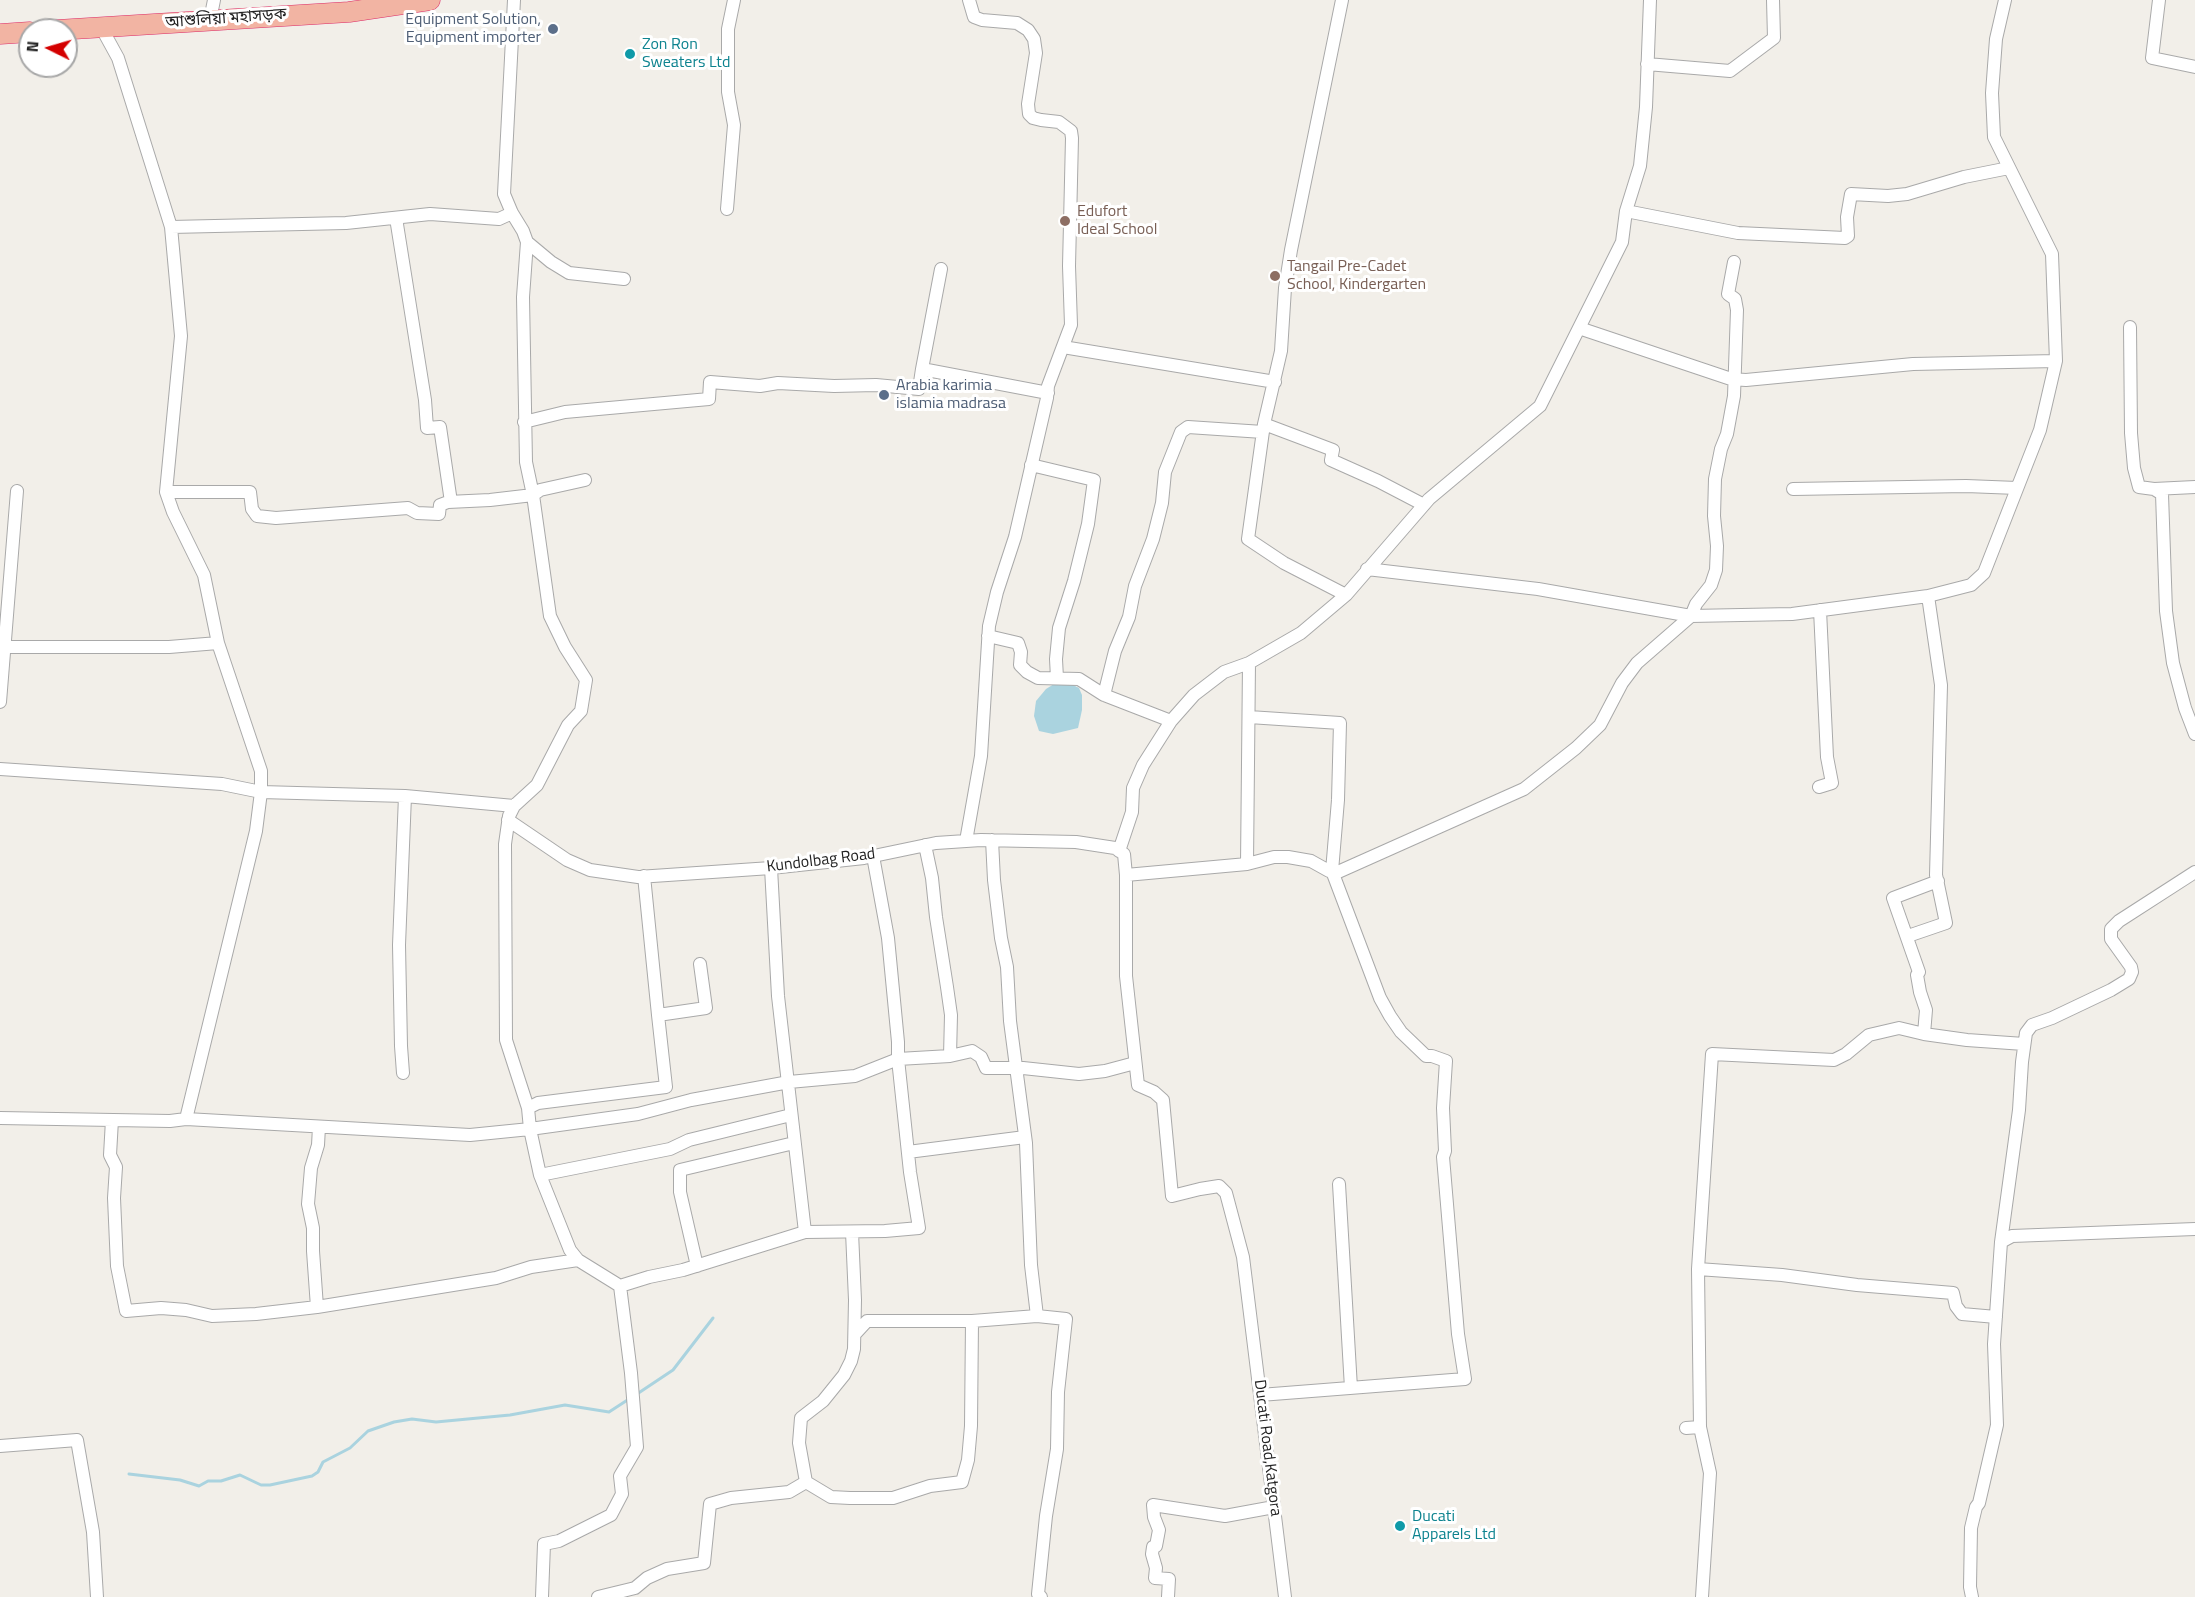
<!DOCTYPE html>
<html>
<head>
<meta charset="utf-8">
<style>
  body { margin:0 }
  #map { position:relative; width:2195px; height:1597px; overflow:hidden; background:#f2efe9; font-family:"Titillium Web",sans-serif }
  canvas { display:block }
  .north { position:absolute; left:18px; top:18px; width:60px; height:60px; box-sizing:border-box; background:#fff; border:2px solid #a7a7a7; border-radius:50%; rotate:275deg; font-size:16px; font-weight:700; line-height:24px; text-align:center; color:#222 }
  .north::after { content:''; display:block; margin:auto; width:21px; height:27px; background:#d40000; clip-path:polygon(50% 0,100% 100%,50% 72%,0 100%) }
</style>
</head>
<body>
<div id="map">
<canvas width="2195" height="1597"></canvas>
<div class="north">N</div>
</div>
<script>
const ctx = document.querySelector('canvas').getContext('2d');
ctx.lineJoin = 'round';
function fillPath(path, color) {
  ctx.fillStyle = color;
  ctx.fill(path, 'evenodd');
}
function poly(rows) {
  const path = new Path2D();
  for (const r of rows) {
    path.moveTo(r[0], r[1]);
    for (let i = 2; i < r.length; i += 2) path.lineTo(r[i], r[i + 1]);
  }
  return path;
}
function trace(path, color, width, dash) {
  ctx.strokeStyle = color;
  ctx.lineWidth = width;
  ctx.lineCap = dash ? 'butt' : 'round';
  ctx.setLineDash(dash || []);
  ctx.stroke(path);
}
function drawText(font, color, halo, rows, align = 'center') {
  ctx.font = font + ' "Titillium Web","Noto Sans Bengali",sans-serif';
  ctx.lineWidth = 6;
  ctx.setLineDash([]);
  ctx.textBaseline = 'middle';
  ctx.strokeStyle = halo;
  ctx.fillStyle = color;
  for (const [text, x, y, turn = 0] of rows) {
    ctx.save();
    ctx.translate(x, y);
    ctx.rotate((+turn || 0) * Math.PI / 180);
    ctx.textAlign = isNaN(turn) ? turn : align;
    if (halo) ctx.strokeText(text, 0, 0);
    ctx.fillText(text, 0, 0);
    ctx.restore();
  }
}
fillPath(poly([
  [1069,683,1079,688,1082,695,1082,710,1078,728,1053,734,1039,731,1034,716,1036,701,1046,689,1054,684]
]), '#aad3df');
trace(poly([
  [637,1394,673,1370,713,1318],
  [129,1474,180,1480,199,1486,208,1481,221,1481,240,1475,261,1485,270,1485,312,1476,318,1472,323,1462,350,1448,368,1431,394,1422,412,1419,436,1422,510,1415,565,1405,609,1412,629,1399]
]), '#aad3df', 3);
const minor = poly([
  [514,0,504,194,512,213,523,231,527,242,523,297,526,462,533,495,550,616,565,647,586,680,581,711,568,725,537,785,514,806,509,816,505,844,506,1040,528,1108,530,1129,540,1175,570,1250,578,1260,620,1286,631,1373,637,1447,620,1476,622,1494,611,1515,559,1541,544,1544,542,1597],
  [1342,0,1291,250,1285,288,1281,351,1264,424,1248,539,1284,563,1346,595],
  [2159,0,2152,58,2195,67],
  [210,20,214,0],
  [101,27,118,58,171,227,181,336,166,492,173,512,204,575,218,643,261,771,261,792,256,831,186,1119],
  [1647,64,1730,71,1774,38,1773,0],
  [727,209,734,125,728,92,728,29,734,0],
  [1626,211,1738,233,1845,238,1848,236,1847,217,1851,194,1888,196,1907,194,1964,177,2009,168],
  [396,218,425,400,427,428,440,427,451,502],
  [171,227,346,223,430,214,499,219,512,213],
  [527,242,551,262,569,273,624,279],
  [941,269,922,369,1048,393],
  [2130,327,2131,433,2134,468,2139,487,2154,489,2195,487],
  [1579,328,1731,379,1746,380,1913,364,2056,361],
  [1063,347,1275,382],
  [524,422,565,412,709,399,710,382,760,386,778,383,834,386,876,385,919,389,922,369],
  [1264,424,1333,450,1331,460,1378,481,1424,505],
  [1031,465,1094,480,1088,524,1074,581,1059,628,1056,659,1057,678],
  [1793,489,1966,486,2017,488],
  [2154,489,2162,494,2166,611,2173,663,2185,708,2195,734],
  [166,492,250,492,252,509,257,516,276,518,408,508,417,513,439,514,440,505,448,502,490,500,533,495,540,490,585,480],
  [1367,569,1538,589,1691,616,1696,604,1711,585,1716,570,1717,546,1714,516,1715,479,1721,449,1727,434,1734,396,1737,310,1735,299,1728,294,1734,262],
  [988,636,1018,643,1021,652,1020,665,1027,672,1038,678,1079,679,1104,695],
  [5,647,169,647,218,643],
  [0,702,17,491],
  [1249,717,1340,723,1338,800,1332,871,1380,998,1390,1016,1401,1032,1426,1056,1432,1056,1446,1061,1443,1108,1445,1151,1443,1157,1458,1334,1465,1379,1260,1395],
  [1171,721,1104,695,1115,651,1129,617,1135,586,1153,539,1162,503,1165,472,1181,432,1188,427,1263,432],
  [0,769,222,784,261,792,405,796,514,806],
  [1819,787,1832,783,1827,757,1820,610],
  [508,820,567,860,590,870,638,877,771,868,864,858,936,843,981,840,1076,842,1115,848,1124,854,1126,875],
  [992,840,994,880,1001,938,1007,967,1010,1021,1026,1143,1031,1265,1037,1316,1066,1319,1058,1392,1057,1449,1046,1516,1038,1594,1041,1597],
  [966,841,981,756,989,626,997,592,1015,537,1047,398,1048,386,1071,325,1069,266,1072,138,1071,131,1059,122,1041,120,1033,118,1029,114,1028,104,1036,53,1034,39,1028,30,1017,23,982,20,974,17,969,0],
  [925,845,932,878,936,917,947,987,951,1015,950,1056],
  [1119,851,1132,812,1133,788,1143,765,1171,721,1194,695,1224,672,1249,663],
  [1247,864,1274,857,1288,857,1311,861,1329,871,1338,872,1524,789,1576,748,1600,725,1622,683,1637,663,1691,616,1792,614,1928,596,1971,585,1984,573,2040,430,2056,361,2052,254,1994,137,1992,93,1996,39,2005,0],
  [771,868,778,996,805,1232],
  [644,876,658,1015],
  [1938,881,1893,898,1919,972,1917,975,1920,992,1926,1010,1924,1034,1967,1040,2024,1044],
  [1908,936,1946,923,1936,875,1941,685,1928,596],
  [403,1073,401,1046,399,945,405,796],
  [528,1108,538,1103,666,1087,658,1015,706,1008,700,964],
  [0,1118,170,1121,186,1119,470,1135,530,1129,638,1114,691,1100,789,1082,855,1076,898,1059,950,1056,972,1051,981,1057,986,1068,1023,1068,1079,1074,1105,1071,1135,1063],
  [112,1120,110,1155,116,1167,114,1198,117,1266,126,1311,161,1308,186,1310,212,1316,256,1314,317,1307,313,1251,313,1228,308,1204,311,1168,318,1145,319,1127],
  [908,1152,1025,1137],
  [540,1175,670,1149,689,1140,791,1115],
  [1339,1184,1351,1388],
  [2001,1242,2012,1236,2195,1229],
  [697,1266,680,1192,680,1170,794,1143],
  [1698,1269,1782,1275,1857,1285,1953,1293,1956,1306,1962,1314,1996,1317],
  [620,1286,649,1277,683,1270,805,1232,885,1231,919,1228,910,1172,898,1059,898,1042,888,938,873,856],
  [317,1307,496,1278,531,1267,578,1260],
  [855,1334,867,1321,972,1321,1037,1316],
  [1700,1427,1710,1473,1702,1597],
  [1686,1428,1700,1427,1698,1269,1712,1054,1834,1060,1846,1054,1869,1035,1899,1028,1924,1034],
  [0,1446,77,1440,93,1532,97,1597],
  [806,1482,831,1497,850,1498,893,1498,930,1486,962,1482,968,1460,971,1426,972,1321],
  [598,1597,635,1588,647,1578,667,1569,704,1563,710,1504,731,1498,789,1492,806,1482,799,1443,801,1418,823,1401,844,1375,851,1361,854,1349,855,1300,852,1232],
  [1168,1597,1169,1579,1155,1578,1156,1568,1152,1554,1153,1547,1156,1546,1159,1530,1154,1517,1153,1505,1225,1516,1274,1507],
  [1285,1597,1243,1257,1226,1193,1219,1186,1200,1189,1172,1196,1163,1100,1154,1092,1138,1085,1126,976,1126,875,1247,864,1249,663,1301,633,1346,595,1429,499,1540,406,1622,242,1626,211,1640,166,1646,107,1650,0],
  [1972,1597,1970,1587,1971,1528,1976,1507,1979,1503,1997,1425,1994,1344,2001,1242,2019,1110,2022,1062,2026,1033,2032,1025,2052,1018,2111,990,2129,979,2132,972,2131,967,2111,939,2111,929,2119,921,2195,872]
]);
const trunk = poly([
  [57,30,349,12,430,0],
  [0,34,30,32]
]);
trace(minor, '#a9a9a9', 14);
trace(trunk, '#dc2a67', 21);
trace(minor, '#fff', 12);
trace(trunk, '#f2b4a3', 20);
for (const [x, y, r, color] of [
  [553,29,6,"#5c6f8a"],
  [630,54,6,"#0f9aa8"],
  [1065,221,6,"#8d6e63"],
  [1275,276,6,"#8d6e63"],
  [884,395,6,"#5c6f8a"],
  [1400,1526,6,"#0f9aa8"]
]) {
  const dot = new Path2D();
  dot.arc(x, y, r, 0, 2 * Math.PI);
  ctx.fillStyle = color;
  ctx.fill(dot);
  trace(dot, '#fff', 2);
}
drawText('16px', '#222', '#fff', [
  ["আশুলিয়া মহাসড়ক",226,19,-4],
  ["Kundolbag Road",821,861,-7],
  ["Ducati Road,Katgora",1267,1448,83]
]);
drawText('16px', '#4e5e75', '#fff', [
  ["Equipment Solution,",541,20],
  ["Equipment importer",541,38],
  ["Arabia karimia",896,386,"left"],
  ["islamia madrasa",896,404,"left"]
], 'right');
drawText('16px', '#0d838f', '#fff', [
  ["Zon Ron",642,45],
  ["Sweaters Ltd",642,63],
  ["Ducati",1412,1517],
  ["Apparels Ltd",1412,1535]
], 'left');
drawText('16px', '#785e54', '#fff', [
  ["Edufort",1077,212],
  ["Ideal School",1077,230],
  ["Tangail Pre-Cadet",1287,267],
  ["School, Kindergarten",1287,285]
], 'left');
</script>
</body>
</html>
